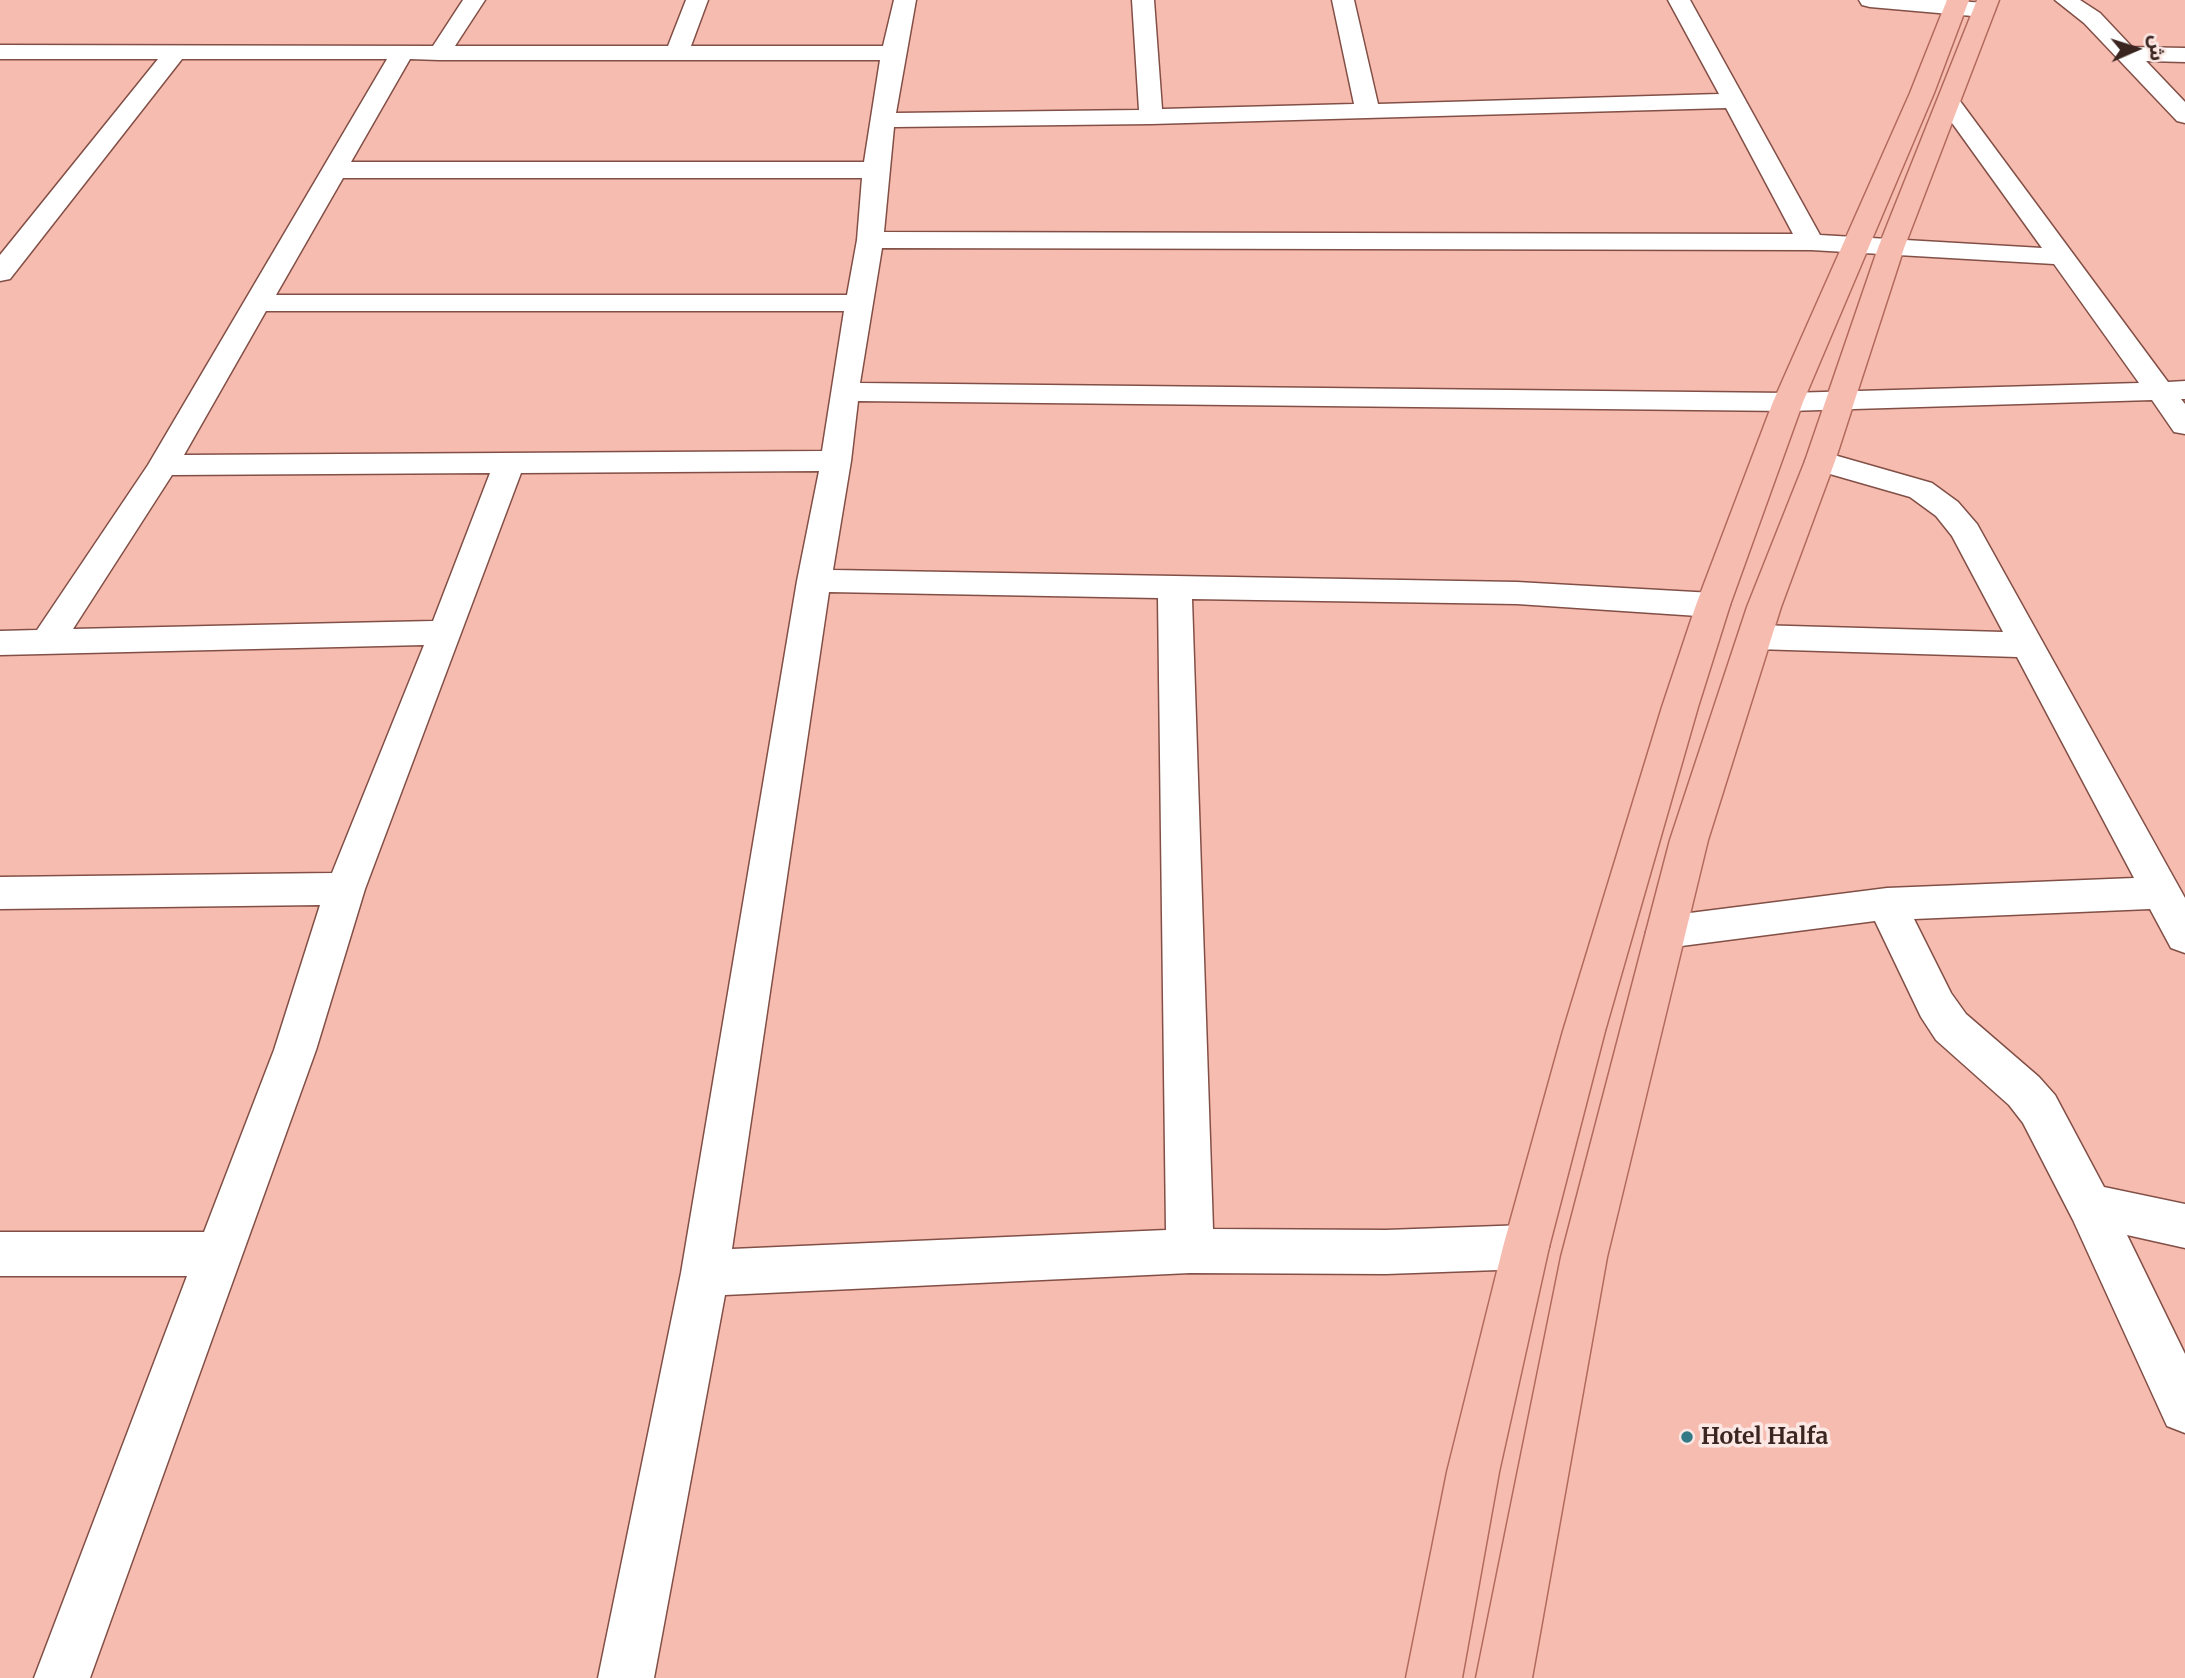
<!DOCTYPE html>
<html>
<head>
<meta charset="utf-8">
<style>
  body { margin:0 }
  #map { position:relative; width:2185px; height:1678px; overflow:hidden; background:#f7bcb0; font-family:Merriweather,"Noto Sans Arabic",serif }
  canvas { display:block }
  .north { position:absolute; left:2101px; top:14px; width:70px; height:70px; -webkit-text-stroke:5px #fbe8e5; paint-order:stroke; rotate:87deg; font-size:19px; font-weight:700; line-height:28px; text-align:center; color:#3b2520 }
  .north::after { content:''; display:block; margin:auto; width:24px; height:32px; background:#3b2520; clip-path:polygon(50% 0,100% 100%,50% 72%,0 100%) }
</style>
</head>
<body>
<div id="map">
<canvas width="2185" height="1678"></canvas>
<div class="north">ش</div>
</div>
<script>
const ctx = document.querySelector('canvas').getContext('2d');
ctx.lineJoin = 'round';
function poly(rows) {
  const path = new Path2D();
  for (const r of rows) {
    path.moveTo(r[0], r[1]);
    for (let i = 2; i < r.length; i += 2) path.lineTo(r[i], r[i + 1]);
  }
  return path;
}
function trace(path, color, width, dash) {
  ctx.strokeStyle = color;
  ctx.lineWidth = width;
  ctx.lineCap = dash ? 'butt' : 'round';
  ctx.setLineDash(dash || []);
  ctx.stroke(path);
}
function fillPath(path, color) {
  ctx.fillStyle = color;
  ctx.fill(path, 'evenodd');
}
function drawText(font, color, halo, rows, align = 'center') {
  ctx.font = font + ' Merriweather,serif';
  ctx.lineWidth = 7;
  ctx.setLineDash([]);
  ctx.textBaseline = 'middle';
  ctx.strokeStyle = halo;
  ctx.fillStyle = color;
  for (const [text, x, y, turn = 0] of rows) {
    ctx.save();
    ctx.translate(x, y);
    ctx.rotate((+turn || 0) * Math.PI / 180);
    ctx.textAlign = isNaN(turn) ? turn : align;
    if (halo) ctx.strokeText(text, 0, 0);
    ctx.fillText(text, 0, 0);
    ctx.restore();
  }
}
const minor = poly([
  [463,0,485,0,455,46,668,46,686,0,708,0,691,46,883,46,894,0,916,0,896,113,1139,110,1132,0,1154,0,1162,109,1354,104,1332,0,1354,0,1378,104,1719,94,1668,0,1690,0,1820,235,2042,248,1937,102,1941,97,1957,97,2168,382,2185,381,2185,399,2181,399,2185,404,2185,434,2174,432,2152,400,1788,411,858,401,851,461,833,570,1517,582,1713,593,1725,597,1730,605,1725,613,1713,617,1517,604,1192,599,1213,1229,1386,1230,1526,1225,1542,1231,1549,1247,1542,1263,1526,1269,1386,1274,1190,1273,725,1295,654,1678,598,1678,681,1273,797,581,819,471,521,473,365,889,316,1050,90,1678,34,1678,187,1276,0,1276,0,1232,204,1232,274,1050,320,905,0,909,0,877,332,873,424,645,0,655,0,631,37,630,148,465,387,59,182,59,10,279,0,281,0,255,158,59,0,59,0,45,433,46,463,0],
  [410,59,439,60,880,60,864,162,351,162,410,59],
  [1726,108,1793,234,884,232,894,127,1151,124,1726,108],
  [343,178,862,178,857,240,847,295,276,295,343,178],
  [882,248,1811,250,2054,264,2139,383,1788,393,860,383,882,248],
  [266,311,844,311,822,451,184,455,266,311],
  [490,473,433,621,73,629,172,475,490,473],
  [829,592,1158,598,1166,1230,732,1249,829,592],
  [1859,0,1945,0,1984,3,1992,5,1995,10,1992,15,1984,17,1870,7,1862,5,1859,0],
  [2055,0,2080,0,2100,13,2132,47,2185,48,2185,62,2146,61,2185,102,2185,123,2177,121,2084,23,2055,0],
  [1820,451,1932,483,1958,502,1977,524,2185,898,2185,953,2171,948,2150,909,1914,919,1951,993,1966,1014,2039,1077,2055,1095,2104,1187,2185,1204,2185,1248,2127,1235,2185,1354,2185,1433,2167,1426,2073,1220,2023,1123,2009,1105,1936,1040,1921,1017,1875,921,1666,948,1652,944,1646,932,1652,920,1666,916,1887,888,2134,878,2017,657,1755,649,1743,645,1738,637,1743,629,1755,625,2003,632,1952,536,1936,516,1910,497,1809,468,1805,461,1809,454,1820,451]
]);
const major = poly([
  [1947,0,1969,0,1934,93,1803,402,1730,605,1698,707,1605,1031,1549,1247,1499,1472,1462,1678,1406,1678,1447,1472,1503,1247,1563,1031,1662,707,1696,605,1773,402,1910,93,1947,0],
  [1977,0,1999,0,1904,248,1835,461,1781,607,1708,840,1607,1257,1532,1678,1476,1678,1561,1257,1670,840,1747,607,1805,461,1878,248,1977,0]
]);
trace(minor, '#824f46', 3);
trace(major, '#b16a5c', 3);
fillPath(minor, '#fff');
fillPath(major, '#f7bcb0');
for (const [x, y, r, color] of [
  [1687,1437,7,"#337986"]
]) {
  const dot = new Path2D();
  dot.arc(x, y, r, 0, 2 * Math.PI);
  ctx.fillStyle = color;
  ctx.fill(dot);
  trace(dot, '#fbe8e5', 2.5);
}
drawText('bold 23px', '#3b2520', '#fbe8e5', [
  ["Hotel Halfa",1701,1437]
], 'left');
</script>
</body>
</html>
